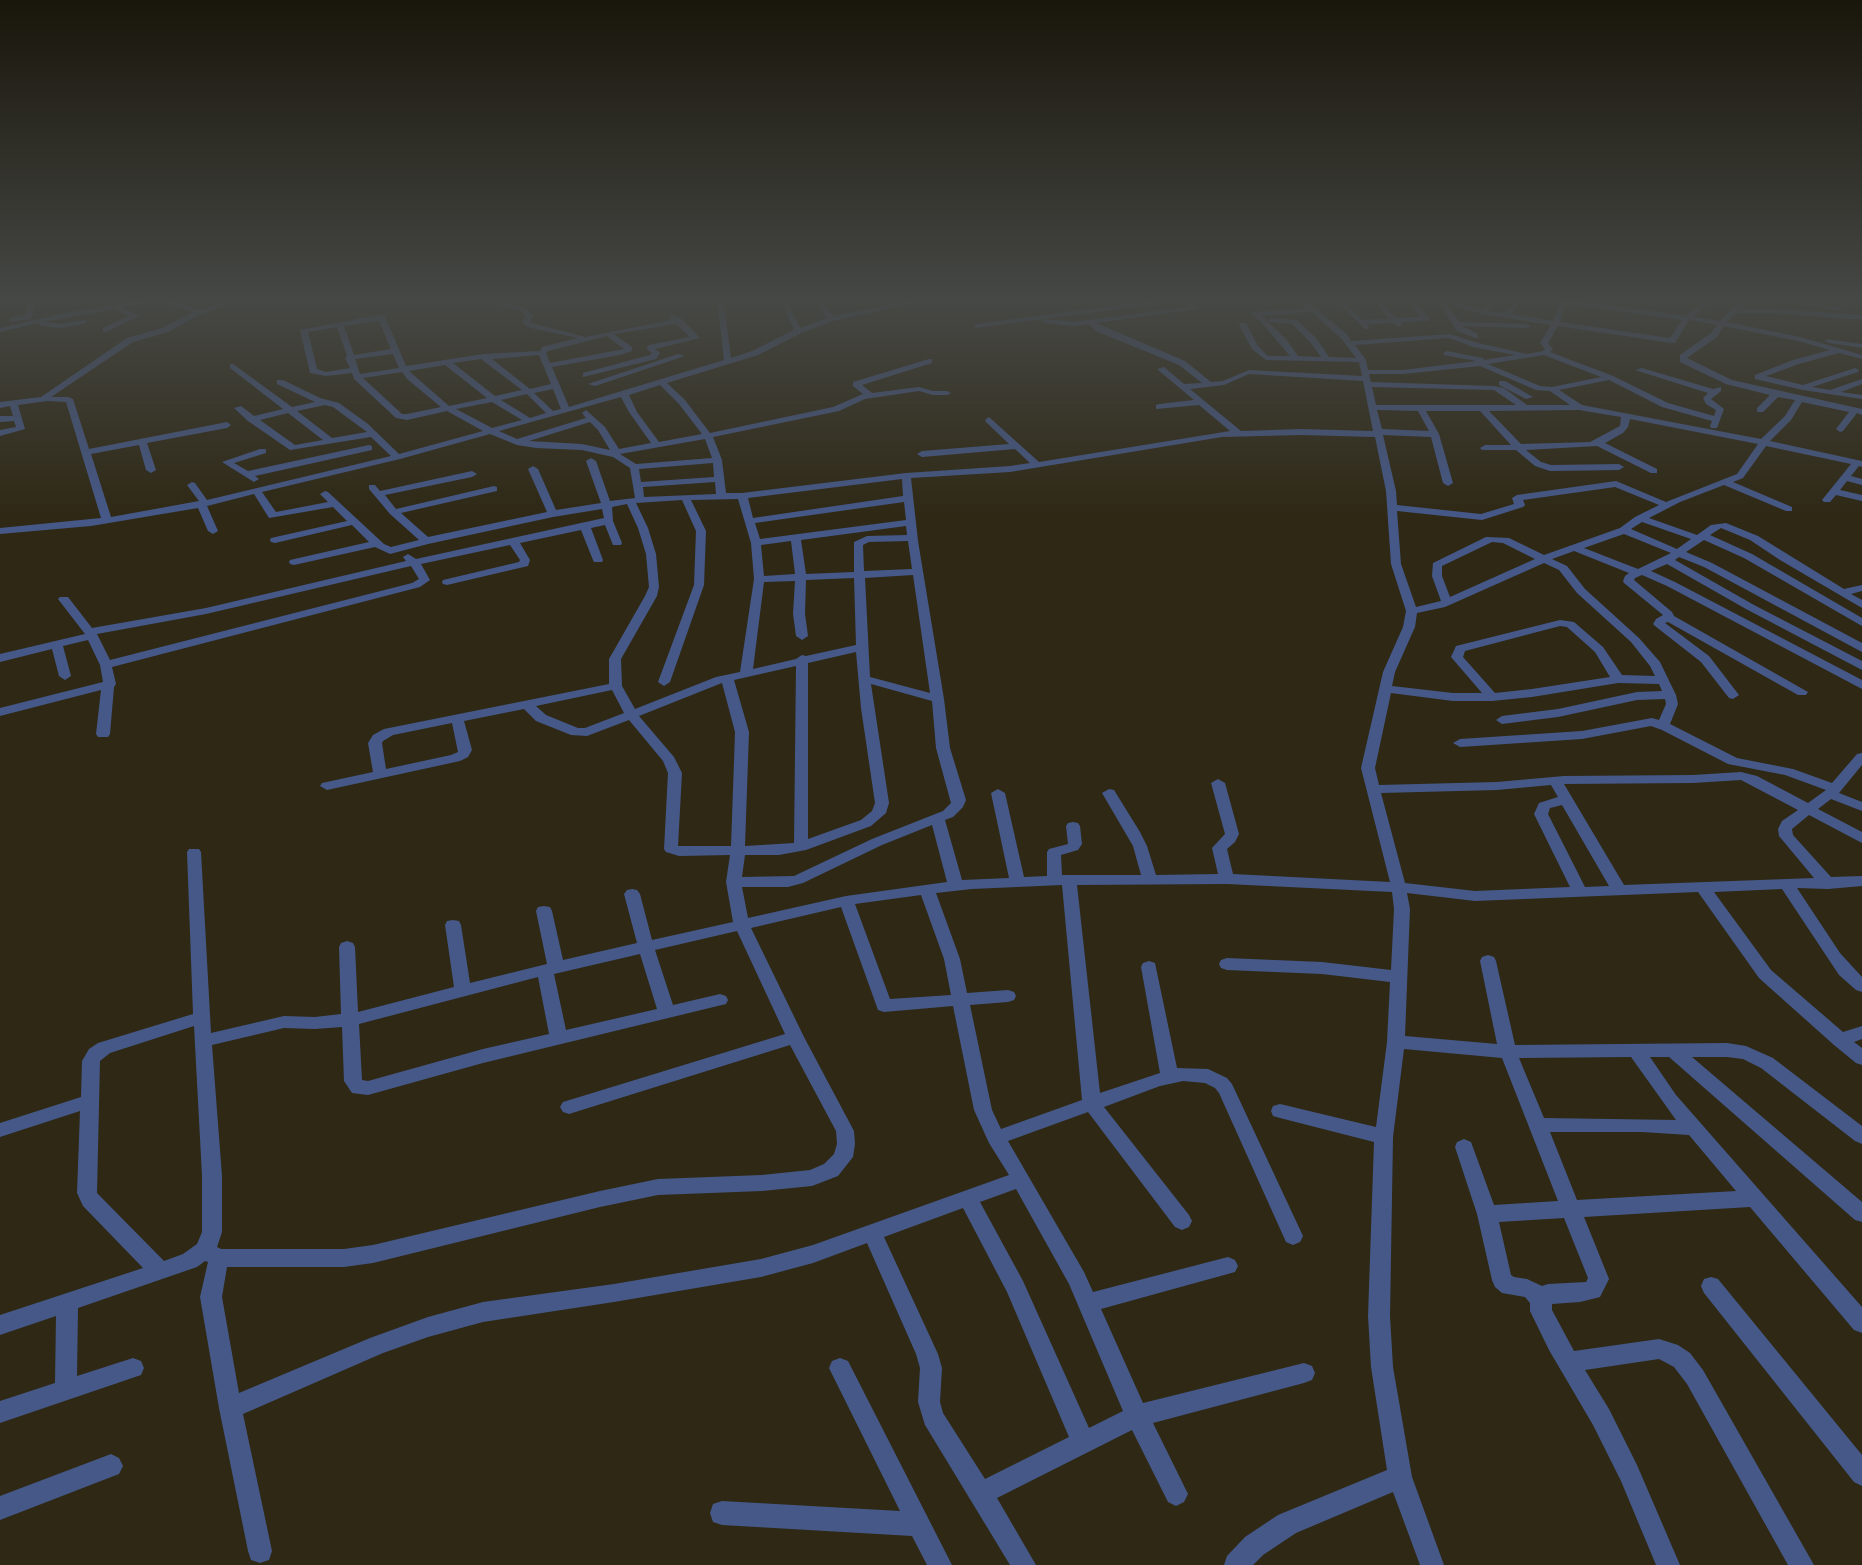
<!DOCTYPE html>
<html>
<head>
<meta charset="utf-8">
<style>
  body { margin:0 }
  canvas { display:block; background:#2e2814 }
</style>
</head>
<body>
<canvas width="1862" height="1565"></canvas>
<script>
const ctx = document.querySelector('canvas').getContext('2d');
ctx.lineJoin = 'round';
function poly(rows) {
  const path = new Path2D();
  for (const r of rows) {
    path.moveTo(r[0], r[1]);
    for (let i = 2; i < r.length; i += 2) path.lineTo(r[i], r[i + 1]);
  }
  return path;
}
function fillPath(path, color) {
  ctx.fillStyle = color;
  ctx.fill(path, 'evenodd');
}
fillPath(poly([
  [29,299,35,300,31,319,10,322,10,318,25,315,29,299],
  [72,299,78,299,78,301,102,299,78,305,73,303,72,299],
  [146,299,168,299,200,310,232,299,242,299,199,315,168,332,133,342,51,397,68,397,73,399,89,449,227,422,231,425,227,428,147,443,156,470,151,473,146,470,139,445,91,454,111,517,199,501,187,485,192,482,195,483,207,500,391,456,371,437,290,450,248,421,234,408,241,406,254,416,283,409,230,368,230,364,233,364,292,407,315,402,277,384,277,380,283,380,320,398,339,403,368,424,399,454,483,431,447,411,407,420,396,418,354,379,352,373,326,376,310,373,300,330,384,314,406,366,483,354,540,351,542,347,578,338,527,327,522,322,526,316,521,311,479,299,490,299,525,308,534,316,530,322,532,323,585,337,672,320,669,317,673,315,682,319,700,338,655,349,660,353,656,359,583,377,583,373,650,355,652,353,646,348,649,345,690,337,676,324,614,334,632,347,632,351,620,355,552,367,569,407,724,360,717,299,744,299,724,303,731,358,752,351,794,330,780,299,786,299,800,328,827,318,814,299,820,299,833,316,919,299,932,299,833,321,801,333,758,355,667,383,685,400,710,433,833,407,863,394,853,386,853,382,929,359,932,359,932,363,862,385,872,393,919,387,933,391,947,391,951,393,947,395,933,395,919,391,865,399,839,411,713,437,722,460,726,493,742,493,906,473,1010,466,1030,463,1015,449,922,457,917,454,922,451,1009,444,986,422,985,420,989,417,1039,462,1230,431,1199,405,1156,409,1156,405,1159,404,1194,400,1157,369,1164,367,1184,384,1202,383,1179,365,1096,331,1088,324,1074,326,1045,323,1041,321,1045,319,1074,322,1188,307,1178,301,975,328,974,326,978,324,1162,299,1184,299,1197,307,1197,309,1096,323,1185,361,1211,382,1223,381,1249,370,1362,376,1359,362,1266,360,1252,349,1239,325,1240,323,1246,323,1258,346,1268,356,1290,356,1261,322,1251,314,1255,312,1307,308,1297,299,1304,299,1347,334,1351,341,1450,334,1478,343,1527,354,1543,351,1545,349,1540,343,1551,325,1482,314,1467,310,1451,303,1446,303,1459,322,1527,324,1531,326,1527,328,1462,326,1478,334,1478,338,1475,338,1457,331,1439,303,1416,301,1429,319,1428,321,1400,322,1403,325,1399,327,1393,323,1366,324,1370,328,1366,330,1335,299,1342,299,1362,320,1389,319,1377,305,1380,303,1397,318,1420,317,1408,299,1449,299,1481,310,1495,299,1502,299,1488,311,1504,313,1513,305,1513,299,1519,299,1519,305,1511,314,1553,321,1559,303,1541,299,1567,299,1685,316,1706,299,1713,299,1693,317,1720,321,1742,299,1749,299,1740,309,1776,309,1862,315,1862,319,1847,319,1776,313,1736,313,1727,322,1800,337,1862,355,1862,359,1839,353,1799,364,1766,376,1803,385,1855,368,1859,370,1858,372,1812,387,1830,390,1862,379,1862,384,1841,392,1862,395,1862,399,1803,390,1755,379,1755,375,1793,360,1830,350,1798,341,1724,326,1717,337,1687,358,1732,380,1862,409,1862,415,1857,413,1843,431,1840,432,1836,429,1849,412,1802,402,1791,420,1770,441,1862,461,1862,467,1859,466,1851,476,1862,479,1862,485,1847,481,1840,490,1862,495,1862,501,1836,495,1830,502,1824,502,1822,500,1851,464,1766,446,1743,478,1733,482,1792,507,1792,511,1786,511,1724,485,1680,502,1649,518,1697,535,1711,525,1726,523,1758,536,1844,589,1862,585,1862,591,1851,594,1862,600,1862,608,1780,560,1750,540,1721,528,1710,535,1752,554,1862,618,1862,626,1744,558,1704,540,1686,552,1712,563,1862,643,1862,652,1704,567,1679,557,1675,560,1754,605,1862,661,1862,670,1746,609,1667,564,1651,571,1675,582,1862,680,1862,689,1667,586,1642,575,1635,578,1634,580,1672,612,1674,616,1808,692,1806,695,1798,695,1668,622,1665,623,1709,656,1739,695,1733,699,1729,698,1701,662,1655,626,1653,624,1656,619,1663,615,1624,583,1623,581,1625,576,1629,573,1574,551,1552,559,1567,566,1585,589,1639,638,1660,662,1676,695,1678,704,1670,724,1737,758,1793,769,1832,783,1857,754,1862,753,1862,765,1839,793,1862,802,1862,811,1831,799,1818,809,1862,832,1862,843,1809,815,1792,829,1793,835,1831,877,1862,876,1862,886,1828,889,1797,888,1840,953,1862,977,1862,992,1856,990,1839,975,1782,889,1714,892,1771,970,1843,1032,1862,1026,1862,1039,1854,1042,1862,1048,1862,1065,1856,1063,1834,1045,1759,978,1698,892,1475,901,1407,893,1410,909,1405,1036,1497,1044,1480,961,1482,957,1488,955,1494,957,1496,961,1515,1045,1727,1043,1746,1046,1773,1058,1862,1126,1862,1144,1855,1141,1761,1068,1743,1059,1727,1057,1692,1057,1862,1202,1862,1222,1855,1220,1669,1057,1650,1057,1676,1095,1862,1307,1862,1333,1854,1330,1750,1207,1584,1217,1609,1279,1600,1297,1580,1302,1552,1304,1552,1310,1574,1351,1659,1339,1678,1345,1690,1353,1703,1370,1814,1565,1788,1565,1687,1384,1674,1367,1659,1359,1585,1370,1609,1409,1637,1465,1680,1565,1656,1565,1621,1481,1593,1425,1549,1350,1530,1311,1530,1303,1525,1297,1502,1293,1495,1287,1492,1280,1477,1214,1455,1147,1457,1142,1464,1139,1471,1142,1494,1205,1558,1201,1502,1058,1404,1049,1393,1137,1390,1316,1393,1367,1412,1477,1444,1565,1420,1565,1393,1492,1296,1533,1263,1555,1253,1565,1224,1565,1227,1556,1245,1537,1278,1515,1387,1470,1371,1367,1368,1316,1374,1142,1280,1118,1273,1116,1271,1111,1273,1106,1280,1104,1376,1127,1387,1042,1390,982,1322,974,1227,970,1221,968,1219,964,1221,960,1227,958,1322,962,1391,970,1394,909,1392,892,1227,884,1077,885,1100,1093,1160,1073,1141,967,1143,963,1149,961,1155,963,1177,1068,1208,1069,1227,1078,1232,1084,1303,1236,1300,1242,1293,1245,1286,1242,1219,1093,1215,1088,1205,1083,1183,1081,1160,1086,1104,1107,1189,1215,1192,1221,1189,1227,1182,1230,1175,1227,1088,1112,1008,1141,1084,1272,1093,1292,1228,1257,1235,1260,1238,1266,1235,1272,1101,1309,1143,1403,1304,1363,1312,1366,1315,1373,1312,1380,1304,1383,1153,1423,1188,1494,1184,1502,1176,1506,1168,1502,1132,1430,997,1498,1036,1565,1010,1565,925,1425,918,1402,920,1368,916,1354,867,1243,813,1263,761,1277,614,1302,483,1322,428,1337,383,1353,243,1414,272,1551,269,1560,260,1563,251,1560,248,1551,219,1408,200,1297,208,1262,205,1261,197,1267,78,1308,77,1376,133,1358,141,1361,144,1368,141,1375,0,1423,0,1401,55,1383,56,1316,0,1335,0,1315,143,1268,83,1206,77,1193,80,1111,0,1137,0,1123,81,1097,82,1061,89,1049,98,1043,193,1014,187,852,189,849,199,849,201,852,211,1033,284,1016,315,1017,341,1014,339,947,341,943,347,941,353,943,355,947,358,1012,454,987,445,925,447,921,453,920,459,921,461,925,470,983,547,964,536,911,538,907,544,906,550,907,552,911,563,960,637,943,624,894,627,890,632,889,637,890,640,894,652,940,733,922,726,882,730,855,679,856,666,852,664,849,668,773,663,761,629,720,587,736,571,735,536,721,524,709,464,721,472,750,468,757,460,761,327,790,320,786,322,783,373,772,368,743,373,735,384,729,609,684,609,659,645,596,649,587,646,554,638,528,627,504,612,507,613,521,622,543,621,545,613,545,605,525,591,528,603,560,602,562,594,562,593,560,581,530,520,543,530,560,528,566,447,585,443,584,442,582,443,580,519,562,520,560,510,545,421,564,430,580,420,587,112,667,116,684,114,687,110,734,108,737,98,737,96,734,101,690,0,716,0,708,103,682,100,665,88,640,63,646,71,676,65,680,59,676,52,649,0,662,0,654,85,634,58,599,60,597,68,597,92,628,206,608,406,561,403,557,408,554,416,559,604,518,602,509,553,517,428,544,390,554,375,547,294,565,290,564,289,562,290,560,369,542,352,525,275,543,271,542,270,540,271,538,347,521,333,507,269,518,254,494,207,506,218,531,213,534,208,531,198,508,91,526,0,534,0,528,101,518,66,402,47,401,18,405,25,429,0,436,0,430,16,427,14,421,0,422,0,416,13,416,10,406,0,408,0,402,41,397,127,338,162,328,193,312,160,301,122,307,139,316,106,332,103,332,103,328,129,316,114,309,44,322,59,324,86,320,87,322,83,324,59,328,41,326,38,323,0,332,0,328,65,313,146,299],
  [1566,304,1682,320,1670,338,1560,322,1566,304],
  [1311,312,1341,338,1356,358,1329,357,1316,338,1297,320,1269,318,1269,322,1272,322,1292,324,1310,342,1321,357,1298,356,1286,339,1262,316,1311,312],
  [1689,320,1717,325,1711,333,1680,355,1680,362,1726,384,1770,395,1757,408,1757,412,1763,412,1778,397,1795,400,1785,416,1761,439,1582,405,1559,390,1609,380,1662,407,1712,421,1710,426,1711,428,1717,428,1724,409,1711,399,1721,391,1721,387,1713,389,1642,368,1635,370,1708,393,1703,398,1706,404,1716,410,1714,416,1668,403,1613,376,1550,352,1553,349,1548,343,1558,326,1672,343,1675,343,1689,320],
  [379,321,391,349,354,355,344,326,379,321],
  [337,327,347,356,345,358,350,368,326,372,317,369,308,332,337,327],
  [607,336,624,349,550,363,546,353,548,351,607,336],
  [1449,338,1473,347,1515,355,1484,360,1483,358,1447,351,1443,353,1444,355,1476,361,1403,370,1368,370,1366,360,1355,345,1449,338],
  [393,354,399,368,360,374,355,359,393,354],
  [539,355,551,384,530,389,492,359,539,355],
  [1544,355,1601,377,1552,387,1540,386,1488,364,1544,355],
  [481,359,522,390,495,396,453,363,481,359],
  [445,365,487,398,449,406,409,371,445,365],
  [1480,366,1536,390,1550,391,1570,405,1527,405,1504,388,1494,386,1371,382,1369,374,1403,374,1480,366],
  [402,372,407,379,441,407,407,414,402,414,363,378,402,372],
  [1249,374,1363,381,1373,431,1301,429,1241,431,1190,389,1224,385,1249,374],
  [660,385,679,404,702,434,659,442,637,412,629,395,660,385],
  [1372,387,1494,390,1516,405,1376,405,1372,387],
  [553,389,561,409,553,411,534,393,553,389],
  [527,394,546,413,530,418,501,400,527,394],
  [621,397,629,412,651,443,619,449,605,427,586,410,582,413,586,418,517,439,499,431,621,397],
  [492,402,522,420,492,428,456,409,492,402],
  [325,405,333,407,367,432,332,438,297,411,325,405],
  [1377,410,1418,411,1429,431,1382,429,1377,410],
  [1579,410,1621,417,1620,426,1590,442,1521,444,1489,411,1579,410],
  [1426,411,1480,411,1511,445,1485,445,1480,448,1482,450,1516,450,1535,466,1550,471,1619,470,1624,467,1619,464,1551,465,1541,462,1526,450,1597,446,1651,473,1657,473,1657,469,1605,443,1623,433,1628,427,1630,419,1758,444,1737,474,1666,502,1616,481,1517,495,1512,498,1514,504,1481,514,1397,505,1396,491,1383,435,1431,437,1443,483,1448,486,1453,483,1439,434,1426,411],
  [288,413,323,440,295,445,260,420,288,413],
  [590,422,598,430,610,450,582,444,529,441,590,422],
  [490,434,517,445,536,448,582,450,613,457,630,468,635,498,610,501,596,461,591,458,586,461,601,503,556,510,538,469,533,466,528,469,547,512,428,537,401,513,497,491,497,487,494,486,396,509,385,495,472,477,477,474,472,471,380,491,375,485,369,485,369,489,390,514,419,540,391,547,384,544,328,492,325,491,320,494,328,502,276,512,262,492,400,459,490,434],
  [1301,435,1375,437,1386,491,1391,564,1406,611,1403,627,1383,672,1361,768,1390,882,1233,874,1227,849,1235,842,1239,834,1225,783,1218,779,1211,783,1225,834,1212,848,1218,874,1156,875,1147,846,1140,832,1114,790,1109,789,1102,793,1133,846,1141,875,1062,875,1061,855,1078,850,1082,844,1080,826,1078,823,1073,822,1068,823,1066,826,1068,844,1049,849,1047,852,1047,876,1024,877,1005,793,998,789,991,793,1009,878,962,880,945,820,953,817,963,807,966,800,950,748,944,699,918,541,911,478,1010,472,1222,437,1301,435],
  [705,439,712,458,636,464,620,454,705,439],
  [713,463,714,477,641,482,639,469,713,463],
  [902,479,903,496,753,518,748,498,902,479],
  [715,482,716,494,644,497,643,487,715,482],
  [1615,487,1659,505,1635,517,1620,528,1544,555,1509,538,1486,537,1433,563,1432,576,1441,601,1416,607,1401,564,1397,511,1482,520,1523,507,1525,505,1523,500,1615,487],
  [738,499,751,543,754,579,740,672,716,677,635,709,622,686,621,659,657,596,659,587,656,554,648,528,636,503,682,500,696,531,694,585,658,682,664,686,670,682,704,585,706,531,691,500,738,499],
  [904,502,906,520,760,539,755,523,904,502],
  [1642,522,1691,539,1677,549,1631,529,1642,522],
  [906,526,907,535,867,536,854,542,854,572,806,574,801,540,906,526],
  [1624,534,1671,553,1638,569,1584,548,1624,534],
  [791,541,795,574,764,576,761,545,791,541],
  [908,541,912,569,864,571,863,545,869,542,908,541],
  [1492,542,1503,543,1535,559,1450,597,1442,576,1442,566,1492,542],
  [1544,563,1559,570,1577,593,1631,642,1650,666,1655,676,1622,675,1603,647,1574,622,1560,620,1456,646,1451,657,1482,693,1453,693,1392,686,1395,672,1415,627,1417,613,1445,607,1544,563],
  [411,566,419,579,412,583,110,660,97,634,206,614,411,566],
  [913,575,930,693,870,677,865,578,913,575],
  [854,578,856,645,806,656,802,655,796,659,753,669,764,582,795,581,793,614,796,636,802,640,808,636,805,614,806,580,854,578],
  [1560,626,1567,627,1595,652,1610,677,1532,689,1495,693,1463,657,1465,651,1560,626],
  [856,652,861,708,875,803,872,811,861,820,808,839,808,663,856,652],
  [796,666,794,843,745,846,749,732,734,680,796,666],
  [722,683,735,732,731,846,678,846,682,773,674,757,639,716,722,683],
  [1618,683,1659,684,1662,691,1637,692,1558,709,1502,716,1496,720,1502,724,1558,717,1637,700,1665,699,1666,704,1659,720,1652,718,1582,731,1460,739,1453,743,1460,747,1582,739,1651,726,1662,730,1728,764,1785,775,1826,790,1808,803,1757,776,1741,772,1693,775,1564,776,1497,782,1379,785,1375,768,1391,693,1453,701,1492,701,1532,697,1618,683],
  [871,684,932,701,936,748,951,803,943,811,872,839,794,876,742,877,745,855,779,855,806,850,871,826,886,813,889,803,871,684],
  [612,690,624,713,585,728,578,728,546,715,536,706,612,690],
  [452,723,458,752,451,755,386,769,382,743,383,741,393,735,452,723],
  [1741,780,1798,810,1782,821,1778,829,1779,836,1814,878,1624,885,1564,784,1693,783,1741,780],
  [1551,785,1558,797,1539,803,1534,814,1570,887,1475,891,1405,883,1381,793,1497,790,1551,785],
  [1562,805,1609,886,1585,887,1548,814,1550,808,1562,805],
  [932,825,947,882,846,896,748,918,742,887,788,887,803,883,882,845,932,825],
  [1062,885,1082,1100,1001,1129,992,1110,970,1005,1008,1002,1014,1000,1016,996,1014,992,1008,990,967,993,960,959,936,893,972,889,1062,885],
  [921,895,944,959,951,995,890,999,855,904,921,895],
  [841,907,878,1010,884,1012,953,1006,974,1110,989,1143,1009,1175,813,1245,761,1259,614,1284,483,1302,428,1317,370,1338,239,1393,222,1297,227,1267,344,1267,373,1263,600,1207,658,1195,762,1191,812,1186,838,1176,853,1157,855,1144,854,1131,804,1037,751,928,841,907],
  [737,931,785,1034,563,1102,560,1107,563,1112,569,1114,790,1045,836,1131,837,1144,834,1154,824,1164,810,1170,762,1175,658,1179,600,1191,373,1245,344,1249,221,1249,217,1247,222,1232,222,1176,212,1045,284,1028,315,1029,342,1027,344,1081,352,1093,368,1095,483,1063,726,1004,728,1000,726,996,720,994,673,1005,655,950,737,931],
  [640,954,657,1009,566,1030,554,974,640,954],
  [538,977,549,1034,483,1049,368,1081,362,1080,359,1024,538,977],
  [194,1026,202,1176,202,1232,197,1244,183,1254,164,1261,97,1193,100,1061,110,1053,194,1026],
  [1631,1057,1676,1120,1544,1118,1519,1058,1631,1057],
  [1550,1132,1642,1132,1689,1135,1736,1191,1577,1200,1550,1132],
  [1016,1189,1069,1284,1123,1411,1089,1428,1023,1281,980,1202,1016,1189],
  [963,1208,1007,1292,1069,1437,985,1479,943,1413,940,1402,942,1368,938,1354,884,1237,963,1208],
  [1564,1218,1588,1278,1586,1282,1548,1284,1542,1286,1527,1279,1514,1277,1511,1275,1499,1222,1564,1218],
  [1784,299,1797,299,1843,309,1839,311,1784,299],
  [1826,339,1862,344,1862,348,1829,343,1825,341,1826,339],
  [678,354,685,356,595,386,588,384,678,354],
  [1499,381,1505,381,1533,397,1526,399,1499,385,1499,381],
  [369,445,372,446,372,450,255,476,259,479,254,482,222,462,260,449,266,449,266,453,234,463,248,471,369,445],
  [1711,1277,1718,1279,1862,1455,1862,1486,1854,1482,1704,1293,1701,1286,1704,1279,1711,1277],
  [840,1358,848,1361,952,1565,927,1565,912,1536,722,1525,713,1522,710,1513,713,1504,722,1501,900,1511,829,1368,832,1361,840,1358],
  [111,1454,119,1458,123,1466,119,1474,0,1520,0,1496,111,1454]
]), '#455888');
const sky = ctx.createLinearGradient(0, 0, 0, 518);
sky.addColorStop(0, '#19160b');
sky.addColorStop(0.58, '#464845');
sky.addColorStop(1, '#46484500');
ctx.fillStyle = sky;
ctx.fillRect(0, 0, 1862, 518);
</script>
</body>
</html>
